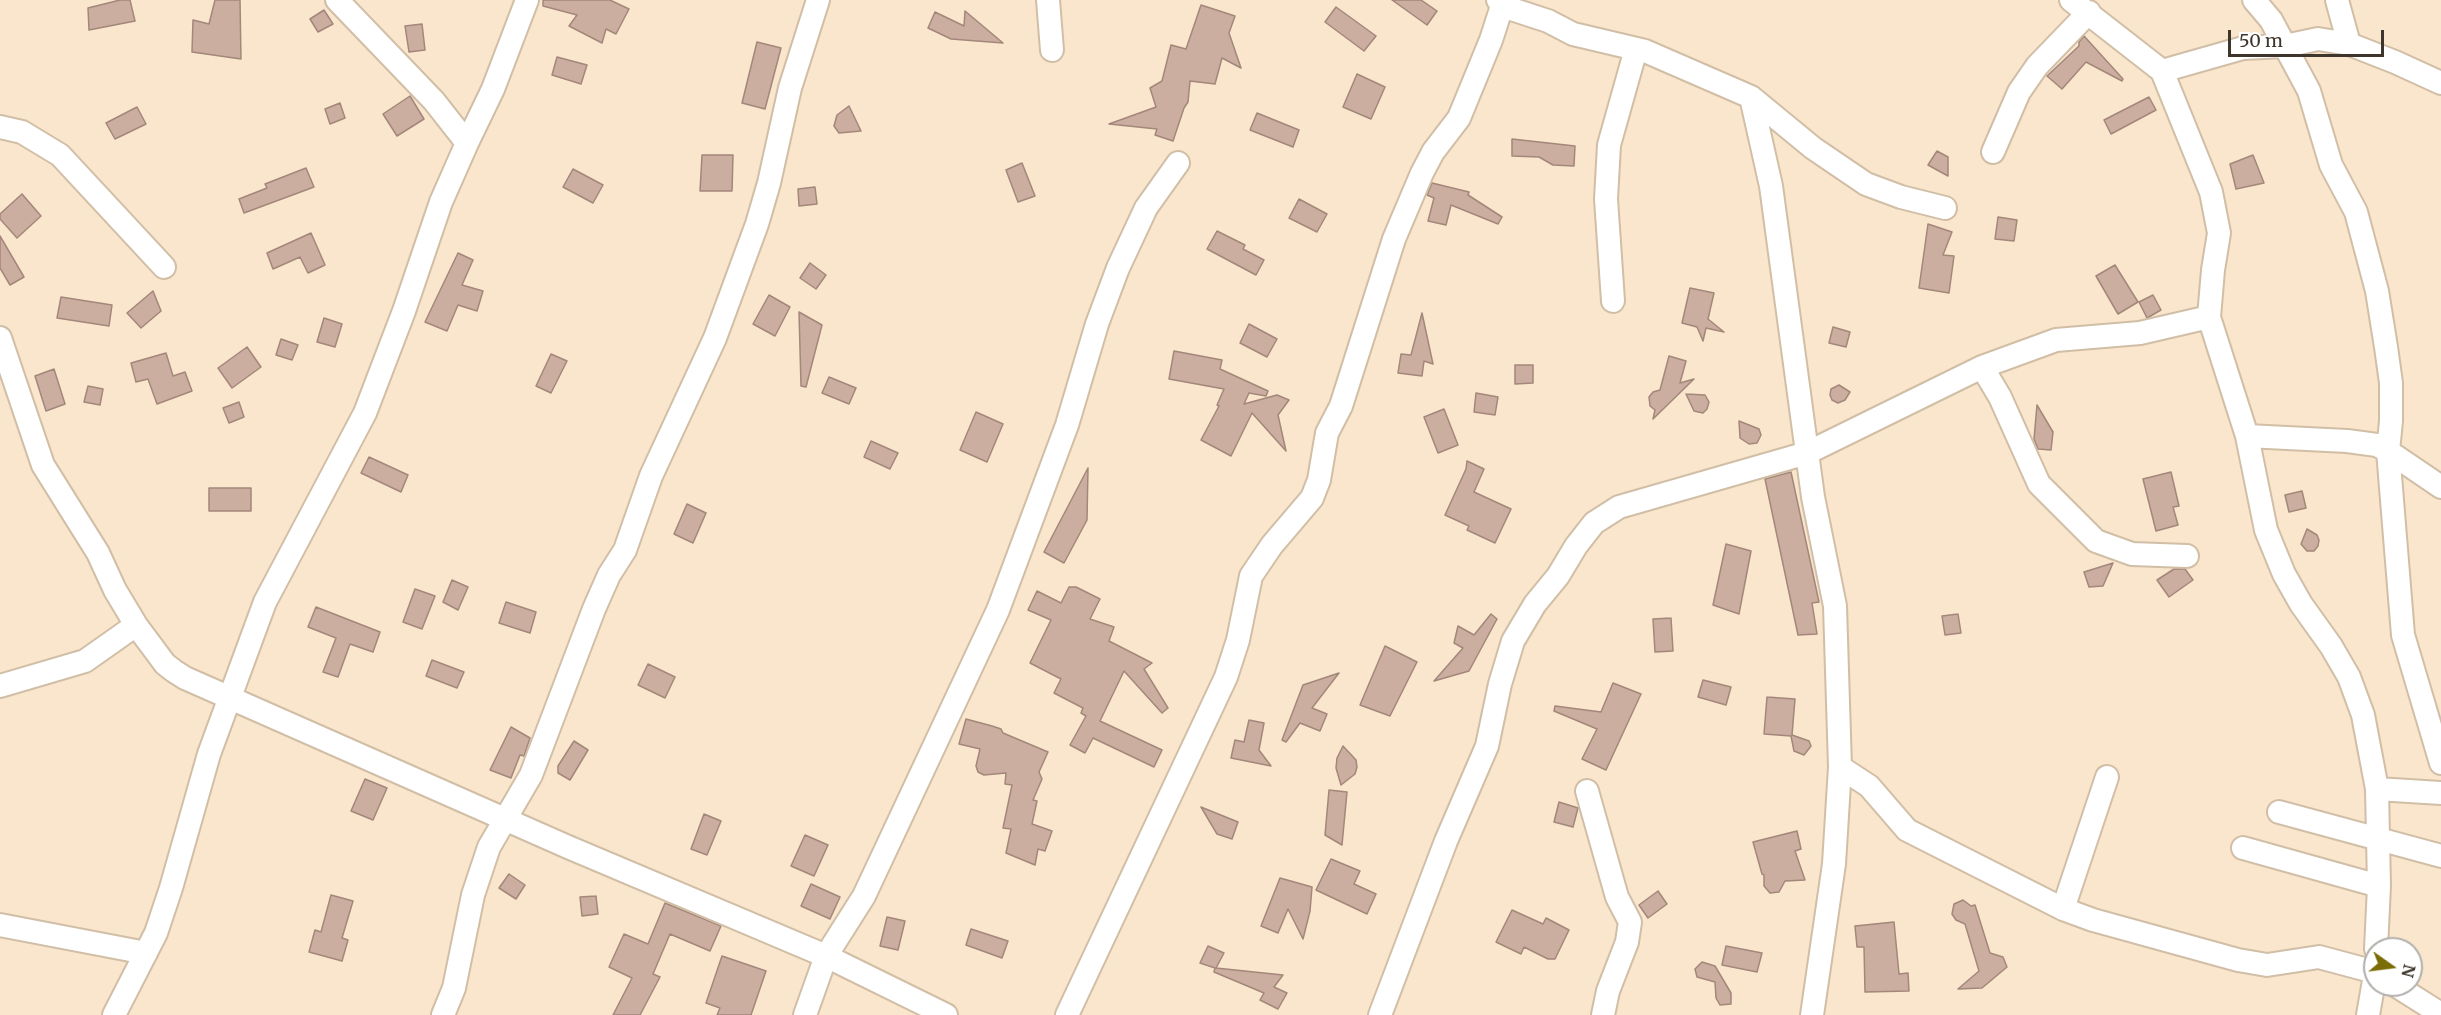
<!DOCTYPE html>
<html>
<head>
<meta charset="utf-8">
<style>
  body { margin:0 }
  #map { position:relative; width:2441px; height:1015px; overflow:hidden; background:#f9e6cc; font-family:Merriweather,serif }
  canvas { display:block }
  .north { position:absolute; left:2363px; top:937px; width:60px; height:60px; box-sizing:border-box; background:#fff; border:2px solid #b2afab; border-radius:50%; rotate:104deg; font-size:16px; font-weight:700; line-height:24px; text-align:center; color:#3e362c }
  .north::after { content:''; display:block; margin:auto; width:21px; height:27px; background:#7a6c07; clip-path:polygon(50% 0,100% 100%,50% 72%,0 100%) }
  .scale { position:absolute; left:2228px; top:30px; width:156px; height:27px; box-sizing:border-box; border:3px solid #3e362c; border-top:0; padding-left:8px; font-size:18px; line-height:21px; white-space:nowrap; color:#3e362c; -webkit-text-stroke:4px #fff; paint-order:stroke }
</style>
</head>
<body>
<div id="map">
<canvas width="2441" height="1015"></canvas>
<div class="north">N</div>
<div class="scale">50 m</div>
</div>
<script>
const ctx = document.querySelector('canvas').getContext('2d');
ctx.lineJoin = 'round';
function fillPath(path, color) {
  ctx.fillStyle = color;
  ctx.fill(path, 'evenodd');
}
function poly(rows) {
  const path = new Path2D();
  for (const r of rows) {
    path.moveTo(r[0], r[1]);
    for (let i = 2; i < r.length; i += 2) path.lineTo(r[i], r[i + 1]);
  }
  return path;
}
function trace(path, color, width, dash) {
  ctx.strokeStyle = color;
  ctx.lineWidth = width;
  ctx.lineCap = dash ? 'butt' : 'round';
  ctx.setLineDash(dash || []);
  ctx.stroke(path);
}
const building = poly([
  [120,0,130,0,135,21,89,30,88,8,120,0],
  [215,0,240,0,241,59,192,52,193,20,209,24,215,0],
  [543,0,610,0,629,9,616,34,606,29,602,43,569,26,577,15,543,6,543,0],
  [1392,0,1421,0,1437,11,1427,25,1392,0],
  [1201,5,1235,16,1229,33,1241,68,1222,58,1215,84,1190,81,1188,102,1184,108,1173,141,1155,135,1157,129,1109,124,1156,107,1150,88,1162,81,1171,45,1186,49,1201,5],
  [1336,7,1376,36,1364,51,1325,22,1336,7],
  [324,10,333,24,318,32,310,19,324,10],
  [965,11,1003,43,951,39,928,28,935,12,964,26,965,11],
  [422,24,425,50,409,52,405,26,422,24],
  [2084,36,2123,79,2122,81,2086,62,2062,89,2047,76,2079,46,2079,42,2084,36],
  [757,42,781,48,765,109,742,103,757,42],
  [557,57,587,65,581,84,552,75,557,57],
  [1357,74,1385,87,1371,119,1343,107,1357,74],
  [410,96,424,119,397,136,383,114,410,96],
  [2149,97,2156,110,2111,134,2104,120,2149,97],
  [340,103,345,118,330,124,325,109,340,103],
  [849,106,861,131,839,133,834,126,837,115,849,106],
  [137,107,146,124,115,139,106,123,137,107],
  [1257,113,1299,130,1293,147,1250,130,1257,113],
  [1512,139,1575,146,1574,166,1553,165,1539,157,1512,156,1512,139],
  [1937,151,1948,157,1948,176,1928,165,1937,151],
  [702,155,733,155,732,191,700,191,702,155],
  [2253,155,2264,183,2236,189,2230,164,2253,155],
  [1022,163,1035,196,1018,202,1006,170,1022,163],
  [306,168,314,187,244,213,239,199,267,188,265,184,306,168],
  [573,169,603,185,593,203,563,187,573,169],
  [1432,183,1469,192,1468,195,1502,217,1498,224,1451,205,1446,225,1428,221,1434,198,1427,195,1432,183],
  [815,187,817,204,799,206,798,189,815,187],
  [22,194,41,216,17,238,0,219,0,214,22,194],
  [1299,199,1327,214,1317,232,1289,218,1299,199],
  [1998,217,2017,220,2014,241,1995,239,1998,217],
  [1928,224,1952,232,1943,255,1954,256,1949,293,1919,288,1928,224],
  [1217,231,1245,245,1243,249,1264,260,1256,275,1207,249,1217,231],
  [311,233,325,265,308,273,300,257,273,269,267,253,311,233],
  [0,236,24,277,10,285,0,268,0,236],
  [458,253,473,260,462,285,483,291,477,311,458,305,447,331,425,322,458,253],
  [810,263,826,275,816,289,800,278,810,263],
  [2115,265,2138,302,2118,314,2096,276,2115,265],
  [1690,288,1714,293,1708,319,1724,332,1706,328,1703,341,1697,327,1682,323,1690,288],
  [153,291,161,311,141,328,127,313,153,291],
  [769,295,790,307,775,336,753,324,769,295],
  [2153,295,2161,310,2147,318,2139,302,2153,295],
  [61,297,112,305,109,326,57,318,61,297],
  [799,312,822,325,806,387,801,386,799,312],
  [1422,313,1433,364,1424,361,1422,376,1398,373,1401,354,1411,355,1422,313],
  [324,318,342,324,335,347,317,342,324,318],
  [1249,324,1277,339,1267,357,1240,343,1249,324],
  [1833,327,1850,332,1846,347,1829,343,1833,327],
  [281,339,298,345,292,360,276,355,281,339],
  [247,347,261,367,232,388,218,368,247,347],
  [1174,351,1222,360,1220,369,1268,391,1266,396,1249,393,1244,404,1277,395,1289,400,1278,415,1286,451,1252,413,1231,456,1201,440,1219,406,1217,405,1224,389,1169,379,1174,351],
  [166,353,173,376,185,372,192,391,157,404,148,379,136,382,131,363,166,353],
  [551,354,567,361,551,393,536,386,551,354],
  [1669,356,1686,361,1680,383,1694,379,1653,419,1655,410,1650,406,1649,397,1653,392,1660,390,1669,356],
  [1515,365,1533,365,1533,383,1515,384,1515,365],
  [54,369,65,404,46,411,35,376,54,369],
  [829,377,856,388,849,404,822,393,829,377],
  [1839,385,1850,392,1845,400,1838,403,1832,400,1830,395,1831,389,1839,385],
  [88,386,103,389,100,405,84,402,88,386],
  [1476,393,1498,397,1495,415,1474,412,1476,393],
  [1686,394,1705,395,1709,402,1707,409,1703,413,1694,411,1686,394],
  [239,402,244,417,229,423,223,408,239,402],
  [2037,405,2053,432,2051,450,2038,449,2034,439,2037,405],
  [1444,409,1458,445,1438,453,1424,417,1444,409],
  [976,412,1003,424,987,462,960,450,976,412],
  [1739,421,1759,429,1761,435,1757,443,1749,444,1740,438,1739,421],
  [871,441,898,453,890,469,864,457,871,441],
  [369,457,408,475,401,492,361,473,369,457],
  [1467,461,1484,469,1474,492,1511,509,1495,543,1467,530,1469,526,1445,515,1466,469,1467,461],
  [1088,468,1087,520,1064,563,1044,552,1088,468],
  [1791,472,1819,602,1812,603,1817,634,1798,635,1765,479,1791,472],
  [2171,472,2179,506,2173,507,2178,525,2156,531,2143,479,2171,472],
  [209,488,251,488,251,511,209,511,209,488],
  [2302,491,2306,508,2289,512,2285,495,2302,491],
  [687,504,706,513,693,543,674,534,687,504],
  [2307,529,2317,535,2319,540,2318,546,2314,551,2307,551,2301,544,2307,529],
  [1726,544,1751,551,1739,614,1713,605,1726,544],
  [2113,563,2103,586,2089,587,2084,572,2113,563],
  [2174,569,2185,569,2193,580,2169,597,2157,580,2174,569],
  [452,580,468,587,458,610,443,602,452,580],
  [1069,587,1076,587,1100,599,1090,619,1114,627,1109,641,1152,663,1144,669,1168,708,1162,713,1124,671,1100,721,1162,750,1154,767,1093,738,1085,753,1070,745,1086,716,1081,713,1083,708,1054,693,1061,679,1030,663,1051,620,1028,610,1037,591,1061,603,1069,587],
  [415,589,435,596,422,629,403,622,415,589],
  [506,602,536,612,530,633,499,623,506,602],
  [316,607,380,632,373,652,350,644,338,677,323,672,336,638,308,627,316,607],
  [1491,614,1497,619,1469,671,1434,681,1463,648,1454,643,1458,626,1474,635,1491,614],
  [1958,614,1961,633,1945,635,1942,616,1958,614],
  [1671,618,1673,651,1655,652,1653,619,1671,618],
  [1385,646,1417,662,1390,716,1360,705,1385,646],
  [432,660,464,672,457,688,426,676,432,660],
  [648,664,675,677,665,698,638,685,648,664],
  [1339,673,1312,708,1327,714,1320,731,1300,723,1286,742,1282,740,1303,685,1339,673],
  [1703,680,1731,687,1726,705,1698,697,1703,680],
  [1613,683,1641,694,1606,770,1582,759,1597,729,1554,711,1555,706,1601,712,1613,683],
  [1767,697,1795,699,1792,735,1809,741,1811,746,1804,755,1794,751,1791,736,1764,734,1767,697],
  [966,719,992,726,1001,729,1003,733,1048,752,1039,772,1042,779,1033,800,1037,801,1032,824,1052,831,1045,851,1038,849,1035,865,1006,853,1011,829,1003,828,1012,785,1005,784,1006,773,984,775,978,772,976,766,980,749,959,744,966,719],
  [1249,720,1264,723,1259,750,1271,766,1231,758,1235,740,1244,742,1249,720],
  [511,727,530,738,524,756,520,755,511,778,490,770,511,727],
  [574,741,588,750,570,780,558,773,558,766,574,741],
  [1343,746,1356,760,1357,767,1355,774,1341,785,1336,768,1337,758,1343,746],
  [365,779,387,788,373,820,351,811,365,779],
  [1329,790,1347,792,1342,845,1325,835,1329,790],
  [1559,802,1578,808,1573,827,1554,822,1559,802],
  [1201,807,1238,822,1232,839,1217,834,1201,807],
  [704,814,721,821,707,855,691,849,704,814],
  [1797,831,1801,849,1795,851,1805,880,1785,881,1779,892,1770,893,1764,886,1764,875,1762,874,1753,842,1797,831],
  [805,835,828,845,814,876,791,866,805,835],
  [1331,859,1360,871,1354,884,1376,894,1367,914,1316,890,1331,859],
  [509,874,525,885,516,899,499,888,509,874],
  [1280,878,1312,887,1310,911,1303,939,1288,909,1278,933,1261,926,1280,878],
  [811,884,840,897,830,919,801,906,811,884],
  [1658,891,1667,904,1648,918,1639,905,1658,891],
  [331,895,353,901,342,938,348,940,342,961,309,952,315,930,321,932,331,895],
  [596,896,598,914,582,916,580,897,596,896],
  [1963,900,1971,906,1975,905,1990,953,2003,957,2007,967,1982,988,1958,989,1979,971,1965,924,1956,920,1952,914,1954,904,1963,900],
  [665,903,721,926,710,951,670,934,653,974,660,977,640,1015,613,1015,632,978,609,967,624,934,648,944,665,903],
  [1512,910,1543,924,1546,918,1569,930,1555,959,1548,959,1524,947,1521,954,1496,942,1512,910],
  [887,917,905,921,898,950,880,946,887,917],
  [1894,922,1899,974,1908,973,1909,991,1865,992,1864,947,1857,947,1855,926,1894,922],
  [971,929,1008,941,1002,958,966,945,971,929],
  [1208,946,1224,953,1216,968,1283,975,1274,987,1287,993,1278,1009,1260,1000,1264,993,1214,972,1215,968,1200,963,1208,946],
  [1726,946,1762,953,1757,972,1722,965,1726,946],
  [722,956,766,971,751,1015,717,1015,720,1008,706,1003,722,956],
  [1702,962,1715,966,1731,993,1731,1004,1720,1005,1716,998,1715,982,1697,977,1695,969,1702,962]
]);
fillPath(building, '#ccaea1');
trace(building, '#a3877a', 1.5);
const street = poly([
  [1048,0,1052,50],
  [2071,0,2162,71,2211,192,2219,233,2213,270,2209,317,2247,436,2266,530,2284,574,2301,604,2331,646,2349,677,2363,715,2377,789,2379,886,2376,949],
  [2337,0,2349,44],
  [1502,6,1548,21,1573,34,1645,51,1751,97,1771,186,1813,497,1835,606,1840,767,1834,864,1812,1015],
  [2162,71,2243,48,2285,46,2318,39,2349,44,2395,62,2441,83],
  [1751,97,1813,148,1866,184,1901,197,1945,208],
  [0,127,22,132,60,155,164,267],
  [467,143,493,89,527,0],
  [1993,152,2019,92,2037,66,2089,12],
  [1613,301,1606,199,1609,145,1636,49],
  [0,338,43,465,98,553,115,590,136,625,165,664,174,671,185,678,568,847,826,956,946,1015],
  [1982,367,2000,397,2039,484,2096,541,2132,554,2187,556],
  [2247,436,2347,441,2377,445,2388,451,2391,421,2391,383,2386,347,2377,291,2356,212,2331,165,2309,91,2271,20,2254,0],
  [2441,487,2388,451,2403,635,2441,763],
  [0,686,85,661,136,625],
  [1840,767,1869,786,1907,830,2063,909,2093,920,2238,960,2267,965,2319,957,2375,972],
  [2377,789,2441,793],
  [1587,791,1617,897,1630,922,1627,942,1608,991,1603,1015],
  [2279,812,2441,856],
  [2243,848,2379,886],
  [2063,909,2107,777],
  [0,925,146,953],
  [2395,985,2441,1014],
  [114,1015,156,933,171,888,209,754,265,602,365,413,404,311,441,202,467,143,434,101,337,0],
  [443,1015,454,988,473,895,489,847,531,775,594,609,609,575,625,550,651,476,715,338,757,224,769,183,790,88,818,0],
  [805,1015,826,956,864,896,998,610,1067,425,1097,324,1118,268,1146,208,1178,163],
  [1067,1015,1226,677,1238,640,1251,576,1272,545,1312,498,1319,480,1327,433,1341,406,1394,239,1422,173,1433,152,1459,118,1491,40,1502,6,1498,0],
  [1380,1015,1446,841,1487,746,1500,684,1513,641,1535,604,1558,576,1576,546,1594,523,1619,507,1807,453,1982,367,2056,340,2140,333,2209,317],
  [2368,1015,2375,975]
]);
trace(street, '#d1bea6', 26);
trace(street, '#fff', 22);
</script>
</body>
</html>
